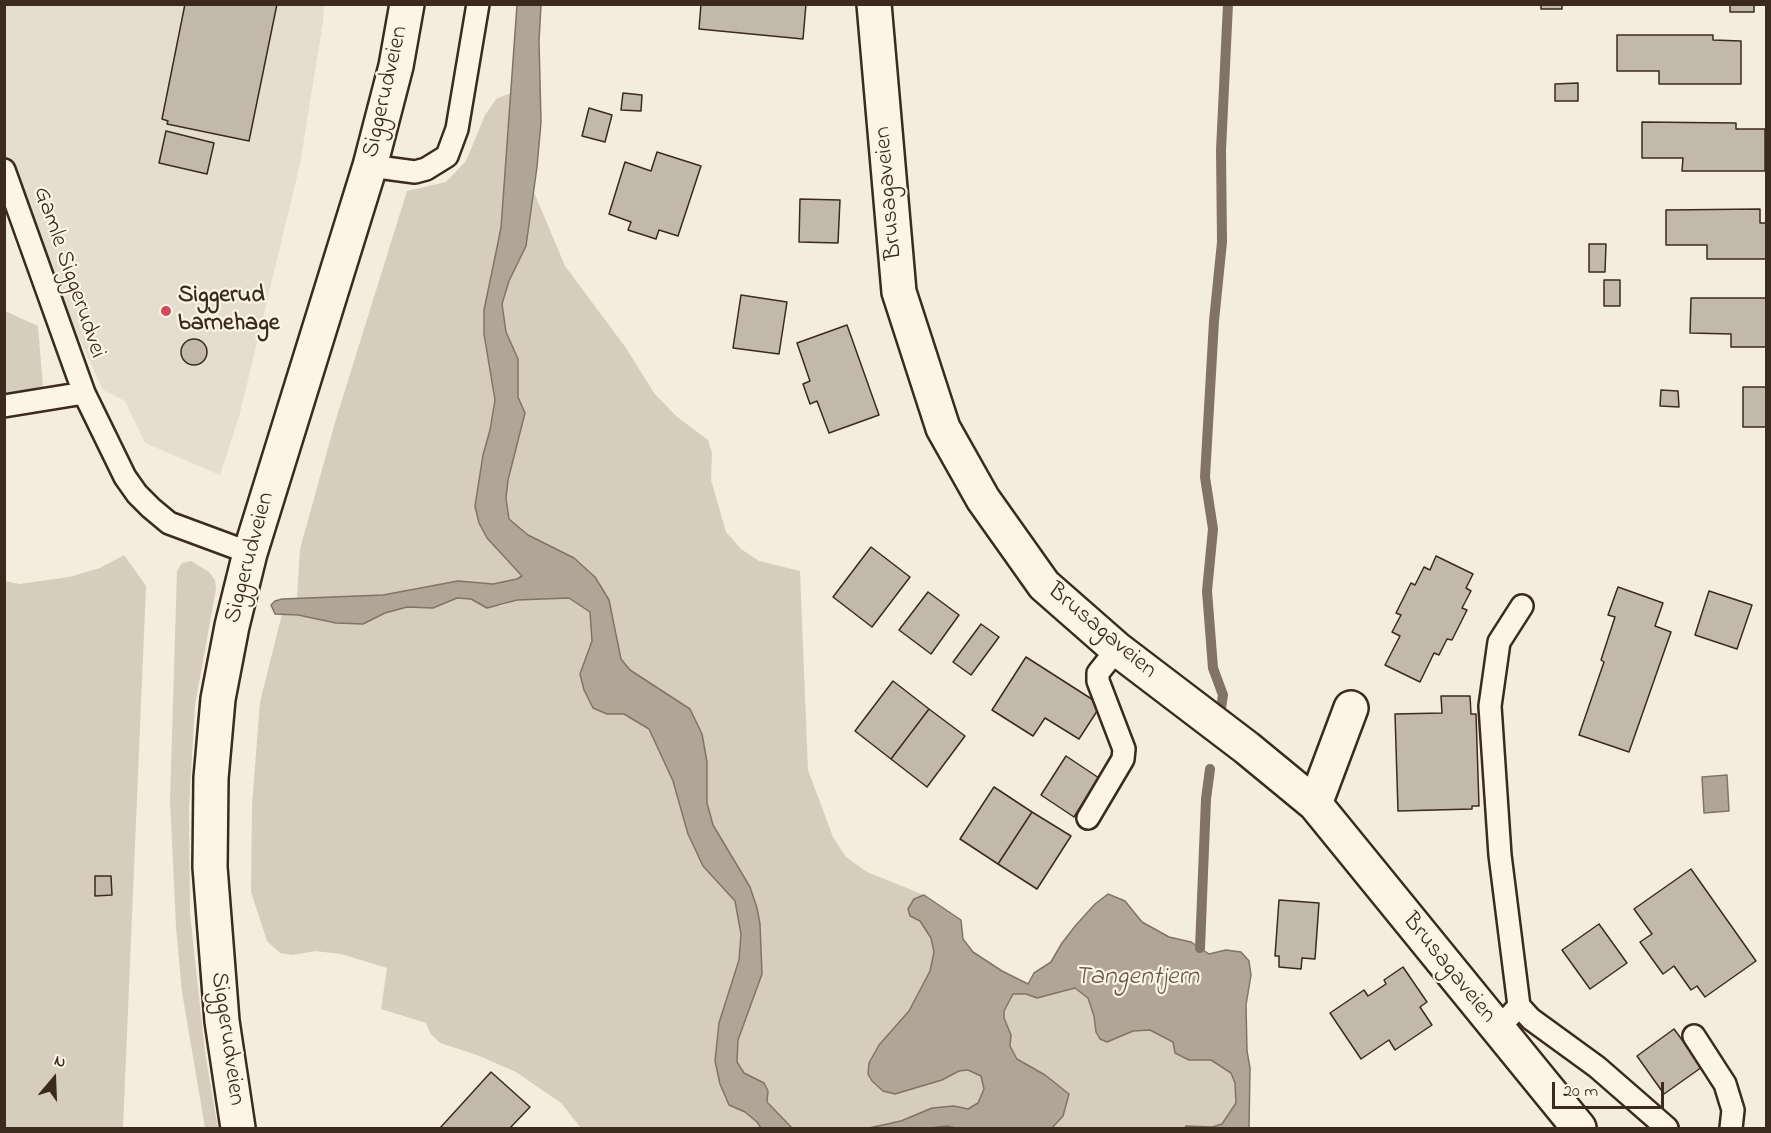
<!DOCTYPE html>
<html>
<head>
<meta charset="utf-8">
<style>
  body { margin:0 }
  #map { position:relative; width:1771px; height:1133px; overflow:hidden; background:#f4eddd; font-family:"Indie Flower",sans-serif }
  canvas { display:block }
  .frame { position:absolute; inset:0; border:6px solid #3b2a1e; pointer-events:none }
  .north { position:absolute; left:24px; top:1049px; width:60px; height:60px; -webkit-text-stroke:4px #fcf5e5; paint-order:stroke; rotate:19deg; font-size:16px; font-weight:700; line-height:24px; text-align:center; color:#3b2a1e }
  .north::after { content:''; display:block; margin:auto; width:21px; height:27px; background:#3b2a1e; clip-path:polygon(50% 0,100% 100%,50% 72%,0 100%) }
  .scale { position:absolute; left:1552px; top:1082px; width:112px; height:27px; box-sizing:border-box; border:3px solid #3b2a1e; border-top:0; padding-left:8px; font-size:18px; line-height:21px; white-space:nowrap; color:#3b2a1e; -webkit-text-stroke:4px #fcf5e5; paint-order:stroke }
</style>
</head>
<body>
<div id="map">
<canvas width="1771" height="1133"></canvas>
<div class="frame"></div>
<div class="north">N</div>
<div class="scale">20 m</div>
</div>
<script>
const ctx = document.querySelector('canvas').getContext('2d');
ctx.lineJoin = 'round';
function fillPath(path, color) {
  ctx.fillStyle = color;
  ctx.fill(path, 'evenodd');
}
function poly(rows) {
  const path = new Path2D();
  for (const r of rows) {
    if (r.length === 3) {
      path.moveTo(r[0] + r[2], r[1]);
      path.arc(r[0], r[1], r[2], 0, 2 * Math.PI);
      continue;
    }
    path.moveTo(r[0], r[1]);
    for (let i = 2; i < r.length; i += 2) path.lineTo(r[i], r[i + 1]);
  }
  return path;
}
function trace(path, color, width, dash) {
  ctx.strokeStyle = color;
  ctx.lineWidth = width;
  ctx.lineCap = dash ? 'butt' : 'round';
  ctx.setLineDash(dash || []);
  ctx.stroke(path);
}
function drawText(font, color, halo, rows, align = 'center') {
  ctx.font = font + ' "Indie Flower",sans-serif';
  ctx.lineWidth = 4.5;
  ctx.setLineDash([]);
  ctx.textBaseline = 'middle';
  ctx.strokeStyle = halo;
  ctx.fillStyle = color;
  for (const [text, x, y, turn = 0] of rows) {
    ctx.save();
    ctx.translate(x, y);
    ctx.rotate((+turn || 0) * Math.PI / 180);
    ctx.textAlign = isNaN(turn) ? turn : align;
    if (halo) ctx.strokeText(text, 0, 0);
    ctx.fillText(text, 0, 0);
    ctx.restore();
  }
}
fillPath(poly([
  [4,5,324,5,323,22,300,164,240,413,220,475,145,443,125,401,103,390,5,177]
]), '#e5ddce');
fillPath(poly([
  [511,93,501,228,484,310,484,334,495,400,490,430,483,455,502,554,522,576,517,579,493,584,458,581,383,595,297,599,300,549,336,419,407,191,446,182,466,161,485,115,496,99],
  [533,190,565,266,626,348,654,393,676,416,708,440,712,453,711,480,726,532,741,549,759,561,800,571,808,770,833,837,846,857,867,872,924,895,914,899,910,916,920,921,931,938,934,952,930,971,909,1011,879,1045,895,1094,942,1080,959,1071,968,1070,982,1076,984,1089,978,1103,968,1109,954,1106,932,1108,901,1121,869,1128,792,1128,767,1102,768,1091,764,1083,744,1073,737,1062,738,1040,762,974,760,924,757,908,750,887,713,825,707,803,707,762,690,709,630,670,621,659,614,621,574,558,528,535,509,519,506,498,508,480,523,422,518,397,518,359,506,332,502,304,509,281,526,246],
  [5,311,38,326,43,388,5,394],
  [124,555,146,586,123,1128,5,1128,5,581,19,584,69,577,100,568],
  [191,561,209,572,215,580,216,589,195,705,189,808,190,913,205,1052,218,1128,205,1128,182,992,176,927,170,800,177,571,182,563],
  [457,598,471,599,478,604,501,606,517,600,569,598,590,612,592,641,580,674,584,690,593,708,607,714,624,713,649,729,673,781,688,834,703,866,735,901,741,934,729,1105,745,1112,757,1122,761,1128,581,1128,561,1103,516,1072,477,1055,440,1043,430,1033,426,1023,381,1009,387,968,341,954,315,951,293,955,280,953,267,941,251,892,252,805,260,702,282,614,363,624,385,613,407,607,433,607],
  [1075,988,1088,998,1094,1016,1096,1032,1107,1042,1133,1031,1150,1030,1173,1042,1175,1053,1189,1060,1211,1060,1231,1073,1235,1083,1236,1103,1222,1124,1212,1127,1186,1126,1185,1128,1052,1128,1059,1120,1010,1046,1011,1035,1004,1018,1004,1011,1013,994,1026,994,1037,998]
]), '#d6cdbd');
const water = poly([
  [517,5,541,5,539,41,541,122,537,167,526,246,509,281,502,304,506,332,518,359,518,397,525,413,508,480,506,498,509,519,528,535,574,558,595,577,609,600,621,659,630,670,690,709,702,734,707,762,707,803,713,825,750,887,757,908,760,924,762,974,738,1040,737,1062,744,1073,764,1083,768,1091,767,1102,792,1128,761,1128,757,1122,745,1112,729,1105,720,1084,715,1061,719,1023,739,960,741,934,735,901,703,866,688,834,673,781,649,729,624,714,607,714,593,708,584,690,580,674,592,641,590,612,569,598,517,600,487,608,471,599,457,598,433,608,407,607,385,613,363,624,336,623,298,615,275,614,271,605,275,601,282,599,383,595,458,581,493,584,517,579,522,576,487,538,479,523,475,506,483,455,490,430,495,400,484,334,484,310,501,228,517,5],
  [1727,775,1729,811,1704,813,1702,777,1727,775],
  [1108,894,1125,901,1142,922,1169,937,1191,942,1209,954,1226,950,1241,952,1249,961,1251,975,1246,1005,1247,1051,1250,1068,1249,1128,1185,1128,1186,1126,1212,1127,1222,1124,1236,1103,1235,1083,1231,1073,1211,1060,1189,1060,1175,1053,1173,1042,1150,1030,1133,1031,1107,1042,1100,1039,1096,1032,1094,1016,1088,998,1075,988,1037,998,1026,994,1013,994,1004,1011,1004,1018,1011,1035,1010,1046,1017,1059,1045,1075,1069,1094,1063,1116,1052,1128,956,1128,947,1126,930,1128,869,1128,901,1121,932,1108,954,1106,968,1109,978,1103,984,1089,981,1076,968,1070,959,1071,942,1080,895,1094,883,1091,872,1081,868,1074,869,1063,879,1045,909,1011,930,971,934,952,931,938,920,921,910,916,908,909,914,899,924,895,961,920,963,939,973,952,1002,971,1028,984,1034,973,1051,962,1062,943,1076,925,1095,904,1108,894]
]);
fillPath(water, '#b0a596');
trace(water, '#817466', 1.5);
trace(poly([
  [1221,708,1223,695,1213,668,1207,591,1213,529,1205,477,1214,321,1222,242,1221,150,1228,4],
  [1200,948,1206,799,1210,769]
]), '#817466', 10);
const building = poly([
  [185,4,277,4,249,141,167,124,168,121,162,119,185,4],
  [701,4,806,4,803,39,699,29,701,4],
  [1541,4,1562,4,1562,9,1541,9,1541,4],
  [1730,4,1754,4,1754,12,1730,12,1730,4],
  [1617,35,1713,35,1713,40,1741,41,1741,84,1659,84,1659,71,1617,71,1617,35],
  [1578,83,1578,101,1555,101,1555,84,1578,83],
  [623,93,642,95,641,111,621,110,623,93],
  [589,108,612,115,605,142,582,136,589,108],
  [1642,122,1736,123,1736,129,1765,129,1765,171,1682,171,1683,158,1642,158,1642,122],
  [166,131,214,143,207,174,159,163,166,131],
  [657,152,701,166,678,236,659,230,656,239,628,230,631,222,609,214,625,162,651,171,657,152],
  [800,199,840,200,838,243,799,242,800,199],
  [1760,209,1760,223,1766,223,1766,259,1707,259,1707,245,1666,245,1666,210,1760,209],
  [1589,244,1606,244,1605,272,1589,272,1589,244],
  [1604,280,1620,280,1620,306,1604,306,1604,280],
  [741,295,787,302,779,354,733,348,741,295],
  [1691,298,1766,298,1766,347,1731,347,1731,334,1690,333,1691,298],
  [847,325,879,415,829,433,817,401,810,404,803,384,810,381,797,343,847,325],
  [194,352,13],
  [1743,387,1766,387,1766,427,1743,427,1743,387],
  [1661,390,1678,391,1679,407,1660,406,1661,390],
  [871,547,910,577,872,627,833,597,871,547],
  [1436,556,1473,574,1466,588,1471,591,1462,608,1467,610,1452,640,1447,639,1439,655,1434,653,1420,682,1385,665,1400,636,1392,632,1401,615,1396,613,1411,583,1415,585,1424,567,1430,570,1436,556],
  [1618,587,1663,603,1655,626,1671,632,1629,752,1579,735,1604,662,1601,660,1615,617,1608,615,1618,587],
  [1709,591,1752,605,1737,649,1695,635,1709,591],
  [928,592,959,615,931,654,899,630,928,592],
  [981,624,999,637,971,675,953,662,981,624],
  [1026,657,1101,705,1079,739,1045,718,1033,736,992,710,1026,657],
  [893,681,929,709,891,759,855,731,893,681],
  [1441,696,1470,696,1471,714,1476,714,1479,806,1472,806,1472,809,1398,811,1395,714,1442,713,1441,696],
  [929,709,965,736,927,787,891,759,929,709],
  [1066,756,1099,778,1074,817,1041,795,1066,756],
  [994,787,1032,812,998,864,960,839,994,787],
  [1032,812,1071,836,1037,889,998,864,1032,812],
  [1691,869,1756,961,1705,997,1697,986,1691,990,1674,966,1663,974,1640,942,1652,934,1634,909,1691,869],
  [95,876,111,876,112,895,95,896,95,876],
  [1279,900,1319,903,1315,959,1302,958,1301,969,1279,967,1279,956,1275,956,1279,900],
  [1599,924,1627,963,1590,989,1562,950,1599,924],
  [1403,967,1427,1002,1420,1007,1432,1025,1395,1050,1389,1040,1361,1059,1330,1013,1364,990,1368,996,1386,984,1384,980,1403,967],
  [1674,1029,1702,1067,1664,1094,1637,1056,1674,1029],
  [491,1072,530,1107,510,1128,440,1128,491,1072]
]);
fillPath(building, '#c3b9aa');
trace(building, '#3b2a1e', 1.5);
const service = poly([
  [370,166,415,172,426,169,447,156,457,129,478,4],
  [4,170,84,393],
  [4,406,84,393,125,477,137,494,151,508,169,523,250,553],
  [1088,818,1123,759,1124,749,1098,681,1098,673,1117,649],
  [1519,1006,1531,1019,1597,1067,1667,1128],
  [1497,1030,1519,1006,1500,855,1490,706,1499,642,1522,606],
  [1694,1036,1725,1084,1733,1110,1731,1128]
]);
const minor = poly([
  [874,4,899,292,943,428,983,499,1044,585,1117,649,1247,748,1315,804,1579,1128],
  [1315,804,1351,708]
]);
const secondary = poly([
  [238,1128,222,1021,210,867,211,778,218,699,232,626,250,553,370,166,396,66,407,4]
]);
trace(service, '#3b2a1e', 26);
trace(minor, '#3b2a1e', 38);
trace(secondary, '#3b2a1e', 38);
trace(service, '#fcf5e5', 21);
trace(minor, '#fcf5e5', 33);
trace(secondary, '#fcf5e5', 33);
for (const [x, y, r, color] of [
  [166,311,6,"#d1495b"]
]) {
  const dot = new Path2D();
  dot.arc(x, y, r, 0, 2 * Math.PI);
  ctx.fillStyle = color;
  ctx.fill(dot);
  trace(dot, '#fcf5e5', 2);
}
drawText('24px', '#3b2a1e', '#fcf5e5', [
  ["Siggerudveien",387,92,-77],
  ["Brusagaveien",890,193,-95],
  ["Gamle Siggerudvei",68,273,71],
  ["Siggerudveien",251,558,-75],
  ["Brusagaveien",1101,632,40],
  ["Brusagaveien",1448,969,51],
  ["Siggerudveien",226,1039,82]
]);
drawText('bold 24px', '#3b2a1e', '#fcf5e5', [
  ["Siggerud",178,297],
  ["barnehage",178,325]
], 'left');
drawText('italic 26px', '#645548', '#fcf5e5', [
  ["Tangentjern",1137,979]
]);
</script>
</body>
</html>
